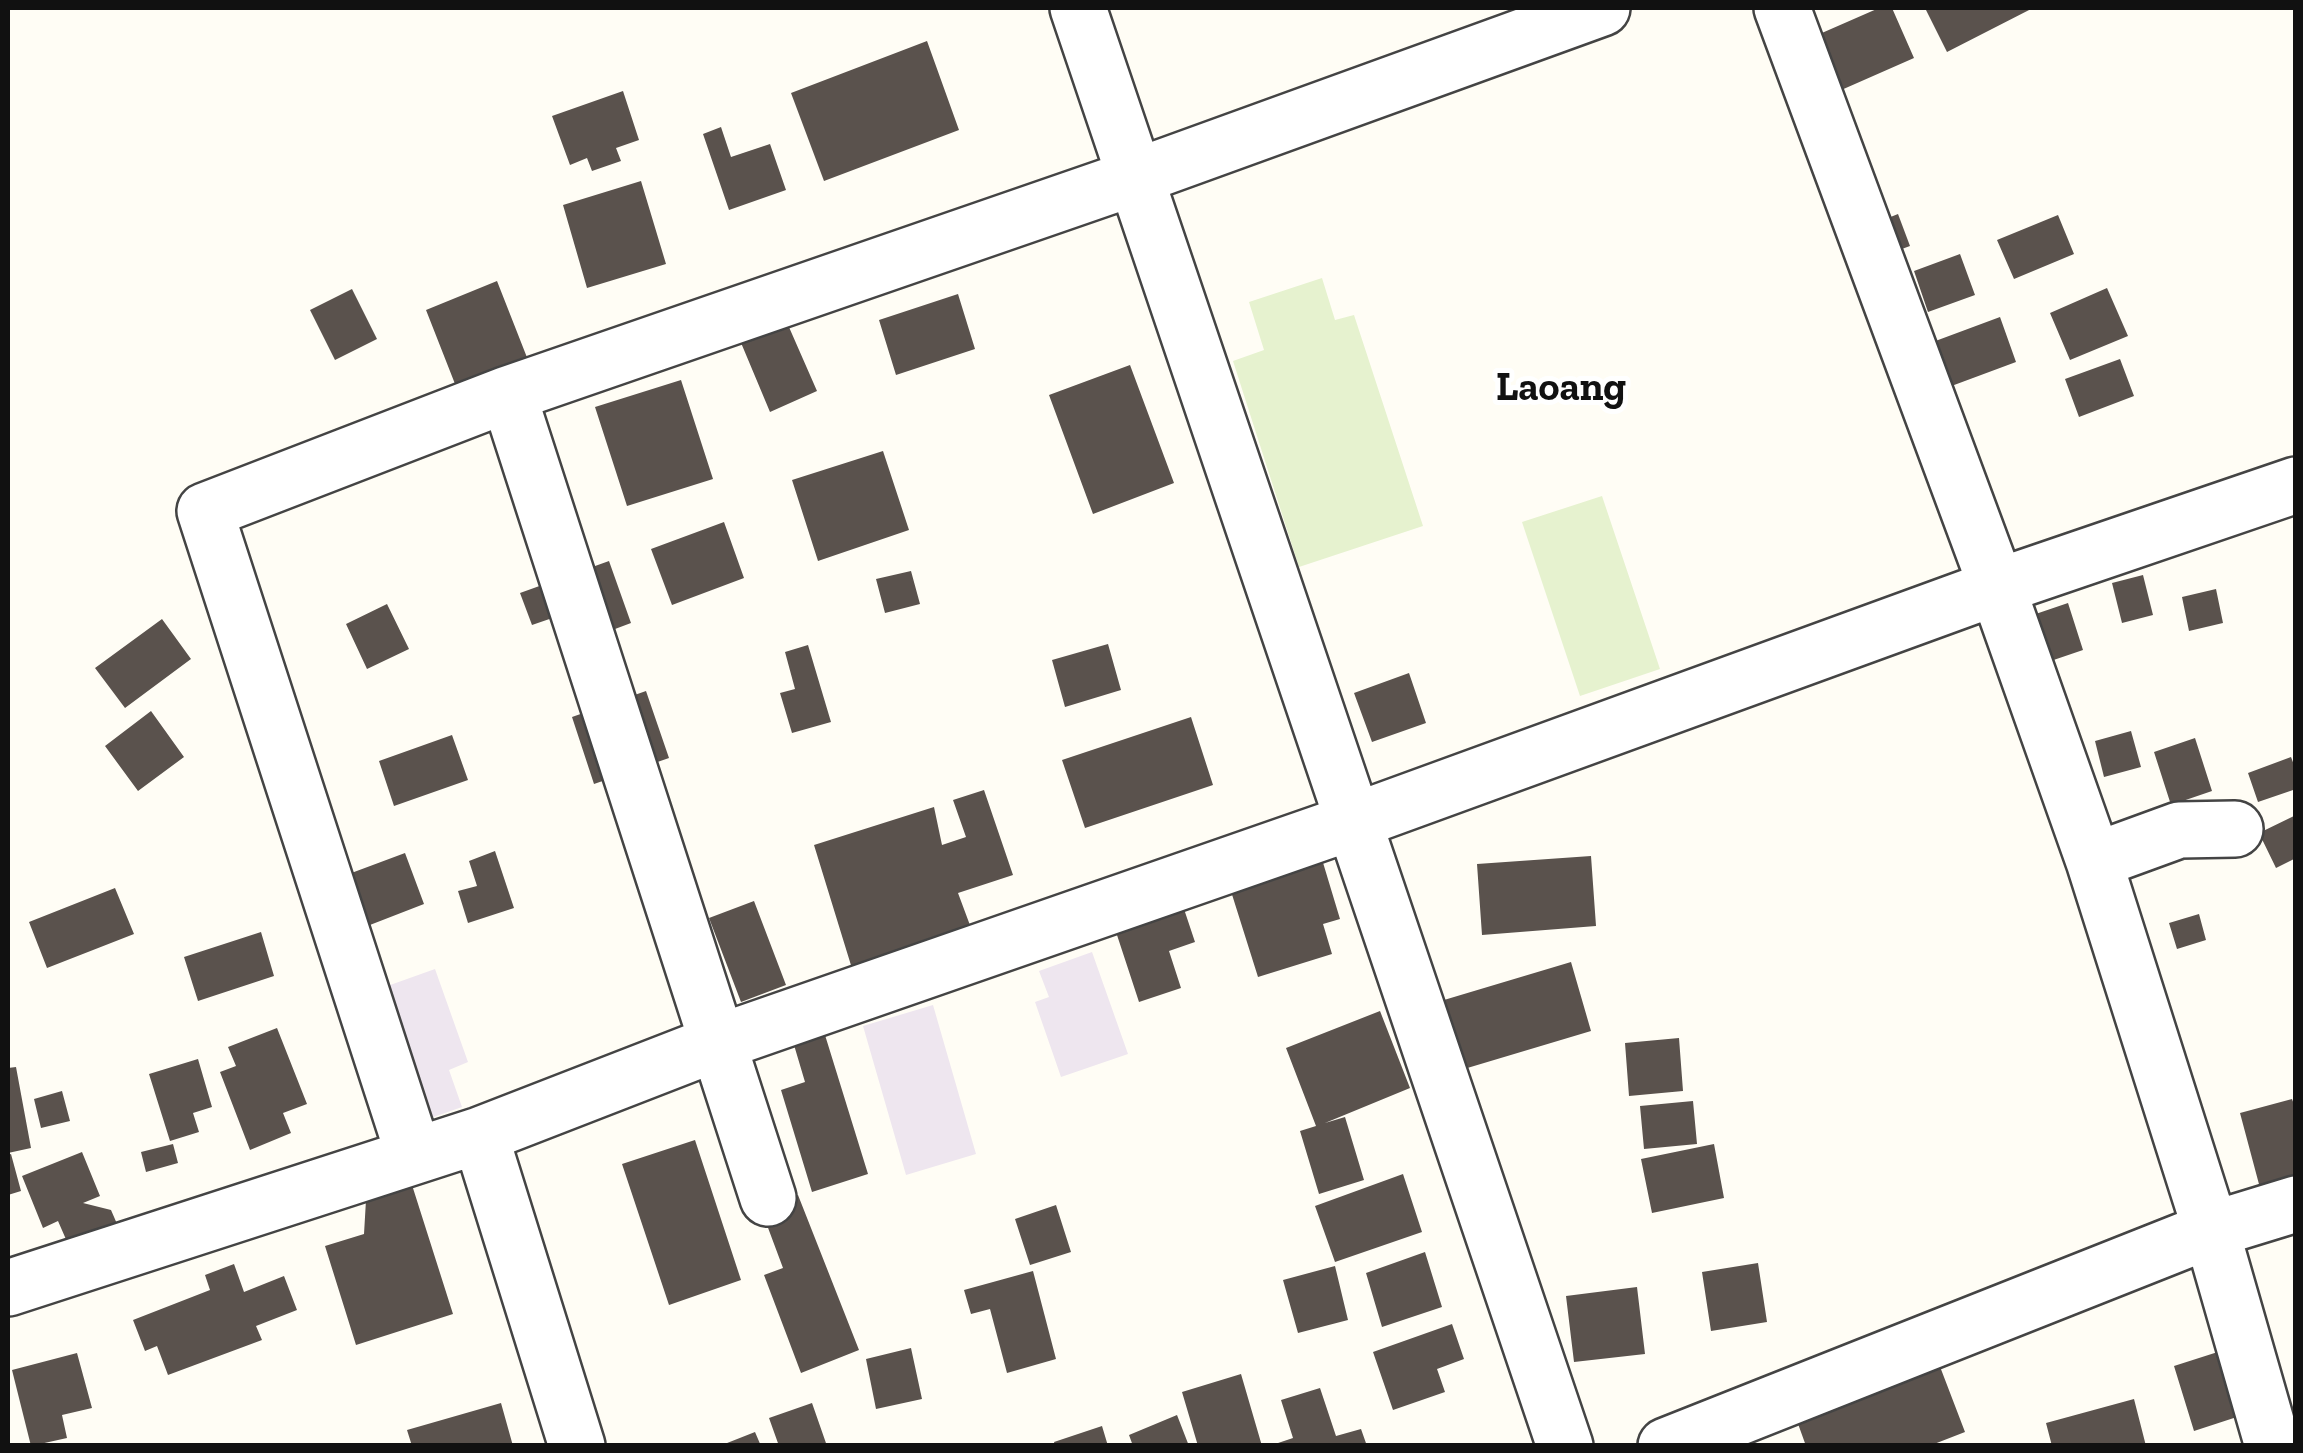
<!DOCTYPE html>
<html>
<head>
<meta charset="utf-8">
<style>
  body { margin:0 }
  #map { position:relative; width:2303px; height:1453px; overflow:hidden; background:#fffdf5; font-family:"Zilla Slab",serif }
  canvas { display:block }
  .frame { position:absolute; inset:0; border:10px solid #111; pointer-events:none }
</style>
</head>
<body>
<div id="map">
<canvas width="2303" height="1453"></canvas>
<div class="frame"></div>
</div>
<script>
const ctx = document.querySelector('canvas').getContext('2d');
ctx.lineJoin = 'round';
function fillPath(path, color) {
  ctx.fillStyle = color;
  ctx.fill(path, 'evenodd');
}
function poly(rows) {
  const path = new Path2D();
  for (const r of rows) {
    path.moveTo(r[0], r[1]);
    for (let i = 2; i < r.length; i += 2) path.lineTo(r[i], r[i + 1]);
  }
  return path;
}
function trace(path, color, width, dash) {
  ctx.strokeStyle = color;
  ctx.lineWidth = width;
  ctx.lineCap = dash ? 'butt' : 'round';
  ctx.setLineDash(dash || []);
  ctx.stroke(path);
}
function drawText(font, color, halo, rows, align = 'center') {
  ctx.font = font + ' "Zilla Slab",serif';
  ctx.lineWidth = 10;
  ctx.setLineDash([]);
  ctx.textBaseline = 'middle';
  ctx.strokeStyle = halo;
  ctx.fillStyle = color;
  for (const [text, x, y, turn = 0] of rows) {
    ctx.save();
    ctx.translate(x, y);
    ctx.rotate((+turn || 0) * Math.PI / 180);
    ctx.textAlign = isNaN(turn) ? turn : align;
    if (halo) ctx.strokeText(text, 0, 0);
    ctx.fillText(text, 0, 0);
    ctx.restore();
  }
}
fillPath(poly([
  [1092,952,1128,1054,1061,1077,1035,1002,1049,997,1039,971],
  [435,969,468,1062,449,1070,462,1107,425,1120,379,989],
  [933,1005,976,1154,906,1175,863,1026]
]), '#eee6ef');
fillPath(poly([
  [1322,278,1335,320,1354,315,1423,526,1299,567,1233,361,1264,350,1249,302],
  [1602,496,1660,669,1580,696,1522,522]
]), '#e6f2cf');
fillPath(poly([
  [1879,8,1892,8,1914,58,1839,91,1815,36],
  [1925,8,2033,8,1947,52],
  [927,41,959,130,824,181,791,93],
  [623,91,639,140,616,148,621,161,592,171,587,158,570,165,552,116],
  [721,127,731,157,770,144,786,190,729,210,703,134],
  [641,181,666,264,587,288,563,205],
  [1898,214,1910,246,1880,257,1868,226],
  [2058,215,2074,254,2014,279,1997,240],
  [1960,254,1975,295,1928,312,1914,271],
  [497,281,528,360,457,389,426,310],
  [2107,288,2128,336,2070,360,2050,313],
  [352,289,377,339,335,360,310,310],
  [958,294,975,349,896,375,879,320],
  [2000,317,2016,362,1938,391,1922,346],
  [785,318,817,391,770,412,739,338],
  [2120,359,2134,396,2079,417,2065,379],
  [1130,365,1174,483,1093,514,1049,395],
  [681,380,713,479,627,506,595,407],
  [883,451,909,530,818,561,792,480],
  [724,522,744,578,672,605,651,549],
  [609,561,631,623,575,644,564,614,532,625,520,593],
  [911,571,920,604,885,613,876,579],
  [2143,575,2153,615,2122,623,2112,583],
  [2216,589,2223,623,2189,631,2182,597],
  [2068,603,2083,650,2033,667,2018,620],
  [387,604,409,649,367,669,346,624],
  [162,619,191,659,125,708,95,668],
  [1108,644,1121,690,1065,707,1052,660],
  [808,645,831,722,792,733,780,693,795,689,785,652],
  [1409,673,1426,723,1372,742,1354,693],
  [646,691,669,758,594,784,572,717],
  [151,711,184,757,138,791,105,746],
  [1191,717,1213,785,1085,828,1062,760],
  [2131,731,2141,767,2104,777,2095,741],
  [452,735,468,780,394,806,379,761],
  [2195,738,2212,791,2171,805,2154,752],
  [2291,757,2296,770,2296,789,2258,802,2248,773],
  [984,790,1013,875,958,893,974,936,854,975,814,845,934,807,942,845,966,837,953,800],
  [2296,815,2296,858,2276,868,2259,833],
  [495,851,514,908,468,923,458,891,477,886,469,861],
  [405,853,424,904,357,930,338,878],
  [1321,856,1340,919,1323,924,1332,954,1258,977,1229,885],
  [1591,856,1596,926,1482,935,1477,864],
  [115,888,134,934,47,968,29,922],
  [754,901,786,985,741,1002,709,918],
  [1184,909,1195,942,1169,951,1181,988,1139,1002,1116,932],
  [2199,914,2206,940,2177,949,2169,923],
  [261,932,274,976,198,1001,184,957],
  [1571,962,1591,1031,1464,1069,1444,1000],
  [1380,1011,1410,1088,1325,1123,1345,1117,1364,1180,1319,1194,1300,1131,1316,1126,1286,1048],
  [277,1028,307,1104,283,1113,291,1133,250,1150,220,1072,236,1066,228,1047],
  [825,1035,868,1174,812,1192,781,1090,805,1082,794,1045],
  [1679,1038,1683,1091,1629,1096,1625,1043],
  [198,1059,212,1107,193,1113,199,1132,170,1141,149,1074],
  [16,1067,31,1148,8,1153,8,1068],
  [62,1091,70,1121,41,1128,34,1099],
  [2292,1099,2296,1110,2296,1178,2260,1188,2240,1113],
  [1693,1101,1697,1144,1644,1149,1640,1106],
  [695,1140,741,1280,669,1305,622,1164],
  [173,1144,178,1163,146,1172,141,1152],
  [1714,1144,1724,1198,1652,1213,1641,1159],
  [82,1152,100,1196,83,1203,111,1210,124,1240,75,1260,58,1221,43,1228,22,1176],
  [11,1154,21,1191,8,1195,8,1155],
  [1403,1174,1422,1232,1335,1262,1315,1206],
  [412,1185,453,1314,356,1345,325,1246,364,1234,366,1200],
  [798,1195,859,1350,801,1373,764,1275,783,1268,761,1209],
  [1056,1205,1071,1252,1030,1265,1015,1219],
  [1425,1252,1442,1307,1382,1327,1366,1273],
  [1758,1263,1767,1322,1711,1331,1702,1272],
  [234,1264,244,1292,284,1276,297,1310,256,1326,262,1340,168,1375,157,1346,145,1351,133,1320,210,1290,205,1275],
  [1335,1266,1348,1320,1298,1333,1283,1280],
  [1033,1271,1056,1359,1007,1373,990,1309,971,1314,964,1290],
  [1637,1287,1645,1354,1574,1362,1566,1296],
  [1452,1324,1464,1359,1437,1369,1445,1392,1393,1410,1373,1352],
  [911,1348,922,1399,876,1409,866,1359],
  [2224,1350,2243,1415,2194,1431,2174,1366],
  [77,1353,92,1408,62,1415,67,1438,31,1446,12,1370],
  [1939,1364,1965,1432,1929,1446,1806,1446,1797,1421],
  [1241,1374,1262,1446,1198,1446,1182,1392],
  [1320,1388,1336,1436,1361,1429,1367,1446,1279,1446,1278,1443,1293,1438,1281,1400],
  [2134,1399,2146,1446,2052,1446,2046,1423],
  [501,1403,513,1446,412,1446,407,1430],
  [812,1403,827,1446,779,1446,769,1418],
  [1177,1415,1189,1446,1133,1446,1129,1435],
  [1102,1426,1108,1446,1055,1446,1054,1442],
  [755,1432,761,1446,722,1446,722,1445]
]), '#5a524d');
const minor = poly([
  [1078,8,1565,1446],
  [1782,8,1997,587,2094,861,2211,1230,2273,1446],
  [508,394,768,1198],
  [2094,861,2179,830,2235,829],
  [480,1135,577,1446],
  [414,1155,205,511,508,394,1133,178,1602,8],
  [8,1288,480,1135,717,1043,1355,821,1997,587,2296,485],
  [1666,1446,2211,1230,2296,1204]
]);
trace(minor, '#444', 60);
trace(minor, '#fff', 55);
drawText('bold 40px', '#111', '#fff', [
  ["Laoang",1561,389]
]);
</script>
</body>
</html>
